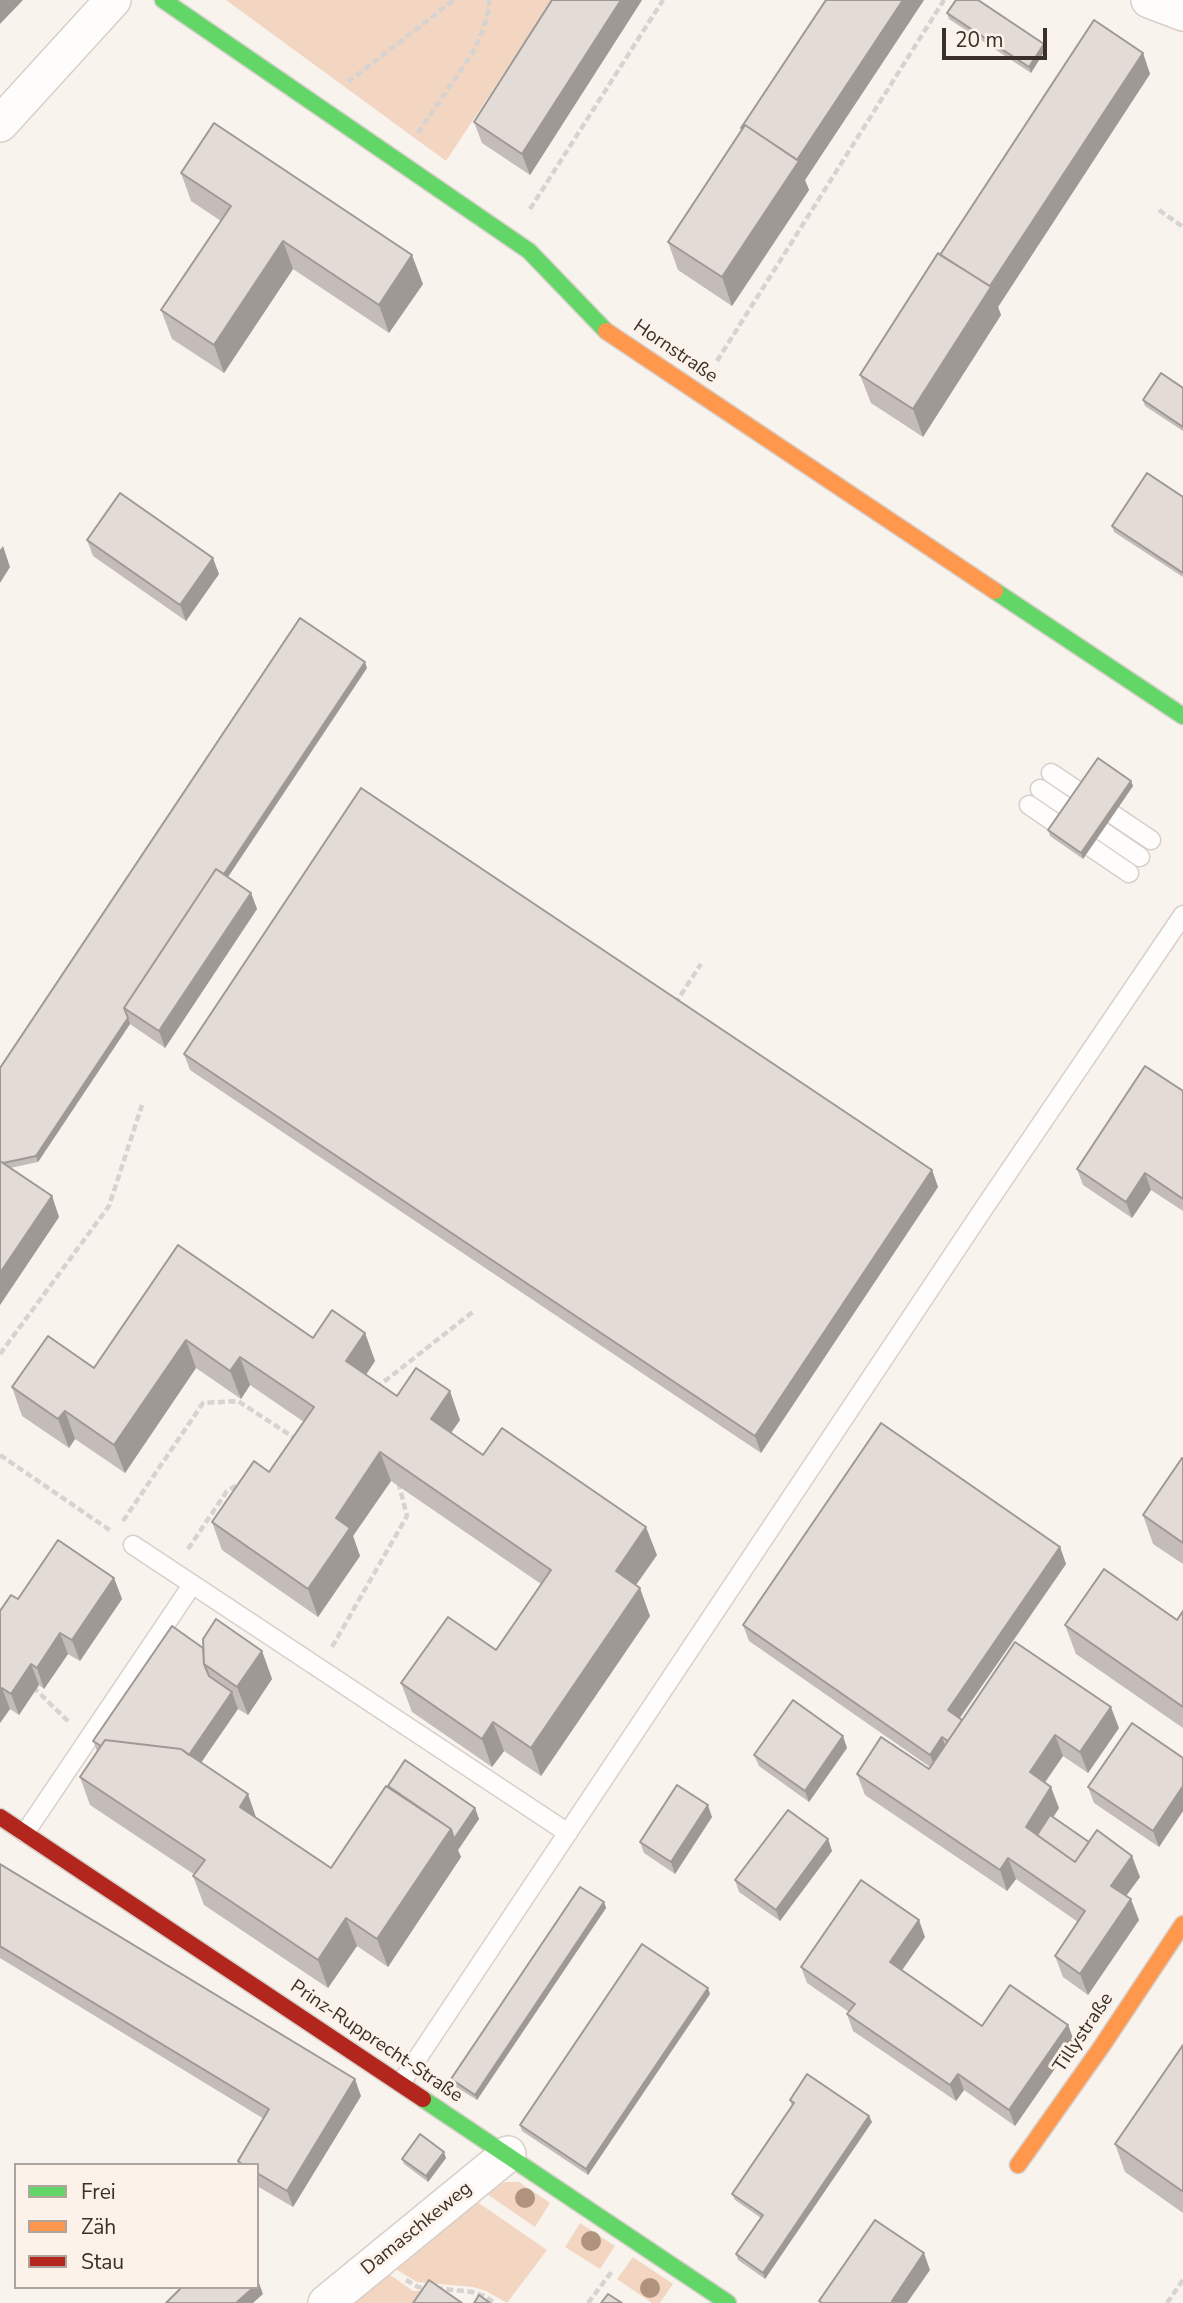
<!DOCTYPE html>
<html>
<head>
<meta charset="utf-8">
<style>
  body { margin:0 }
  #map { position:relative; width:1183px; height:2303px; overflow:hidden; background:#f9f3ee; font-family:"Nunito Sans",sans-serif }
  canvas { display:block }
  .legend { position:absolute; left:14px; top:2163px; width:245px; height:126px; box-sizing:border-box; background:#fdf2ea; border:2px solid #afa49d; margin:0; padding:9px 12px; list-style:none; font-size:21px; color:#3a3029 }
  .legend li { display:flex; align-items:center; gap:14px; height:35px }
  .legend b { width:35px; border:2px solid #afa49d }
  .scale { position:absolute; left:942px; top:28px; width:105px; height:32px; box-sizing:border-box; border:4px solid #3a3029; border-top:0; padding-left:9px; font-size:21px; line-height:24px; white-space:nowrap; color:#3a3029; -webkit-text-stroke:5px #fdf2ea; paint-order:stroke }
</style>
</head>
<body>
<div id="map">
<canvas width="1183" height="2303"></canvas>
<ul class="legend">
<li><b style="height:9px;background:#63d668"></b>Frei</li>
<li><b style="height:9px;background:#ff974d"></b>Zäh</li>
<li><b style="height:9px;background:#b3261e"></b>Stau</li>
</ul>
<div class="scale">20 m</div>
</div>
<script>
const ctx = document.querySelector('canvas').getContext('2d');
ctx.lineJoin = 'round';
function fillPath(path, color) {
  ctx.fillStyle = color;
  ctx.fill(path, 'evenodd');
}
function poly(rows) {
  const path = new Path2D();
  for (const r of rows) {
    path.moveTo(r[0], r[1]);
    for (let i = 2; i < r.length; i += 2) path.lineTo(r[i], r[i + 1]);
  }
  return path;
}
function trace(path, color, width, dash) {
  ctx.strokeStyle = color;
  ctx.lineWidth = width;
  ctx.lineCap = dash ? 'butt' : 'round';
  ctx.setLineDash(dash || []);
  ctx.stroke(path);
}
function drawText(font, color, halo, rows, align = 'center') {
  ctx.font = font + ' "Nunito Sans",sans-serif';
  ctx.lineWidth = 6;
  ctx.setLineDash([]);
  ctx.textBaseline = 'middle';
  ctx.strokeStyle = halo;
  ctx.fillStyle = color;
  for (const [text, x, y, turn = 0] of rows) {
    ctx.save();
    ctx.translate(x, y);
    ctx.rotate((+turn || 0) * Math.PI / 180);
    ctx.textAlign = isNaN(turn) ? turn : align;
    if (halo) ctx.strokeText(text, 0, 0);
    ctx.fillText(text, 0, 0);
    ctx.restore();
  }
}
fillPath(poly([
  [226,0,552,0,446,161],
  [505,2182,519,2182,550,2203,535,2227,484,2192],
  [473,2199,547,2250,507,2303,486,2291,473,2287,417,2282,392,2267],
  [580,2223,615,2246,600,2269,565,2247],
  [633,2257,673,2284,660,2303,652,2303,617,2279],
  [386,2272,413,2291,424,2291,416,2303,348,2303]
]), '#f2d6c1');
const lane = poly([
  [1051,773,1151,840],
  [1040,789,1140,857],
  [1029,805,1129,873],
  [133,1545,568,1833],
  [25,1833,192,1585],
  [401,2083,982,1211,1183,915]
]);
const street = poly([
  [1149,0,1183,13],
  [0,124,113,0],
  [326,2303,508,2154]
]);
const fast = poly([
  [163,0,529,251,606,331],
  [995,591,1183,716],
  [423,2099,728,2303]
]);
const slow = poly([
  [606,331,995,591],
  [1018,2165,1102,2046,1183,1924]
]);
const jam = poly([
  [0,1817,423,2099]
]);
trace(lane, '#d7cfca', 21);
trace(street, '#d7cfca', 38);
trace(fast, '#d7cfca', 19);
trace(slow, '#d7cfca', 19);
trace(jam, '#d7cfca', 19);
trace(poly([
  [348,82,454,0],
  [418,133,473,52,483,30,489,8,489,0],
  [530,209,663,0],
  [1159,210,1183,227],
  [717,361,944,0],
  [675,1004,701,964],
  [0,1354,109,1206,142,1105],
  [376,1388,474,1311],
  [0,1455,111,1531],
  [123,1521,203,1403,238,1401,296,1439],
  [188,1549,227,1491,244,1481],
  [332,1647,407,1516,398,1481],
  [33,1687,70,1723],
  [406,2280,418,2287,427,2288],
  [436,2288,472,2292,484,2296,495,2303],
  [588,2303,613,2270],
  [1167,2303,1183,2280]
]), '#d7d3d1', 4.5, [7, 3.5]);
trace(lane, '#fefdfc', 18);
trace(street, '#fefdfc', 35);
trace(fast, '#63d668', 16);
trace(slow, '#ff974d', 16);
trace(jam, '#b3261e', 16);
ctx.fillStyle = '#af937c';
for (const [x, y] of [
  [525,2198],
  [591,2241],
  [650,2288]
]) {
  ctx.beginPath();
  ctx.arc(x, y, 10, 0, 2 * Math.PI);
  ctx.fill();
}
fillPath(poly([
  [552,0,642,0,530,175,482,143,474,122],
  [924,0,805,180,809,190,732,306,678,270,668,242,741,130,741,128],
  [947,13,1044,44,1046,49,1031,73,949,19],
  [1143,53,1150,74,998,307,1001,315,923,437,871,403,860,375,940,255],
  [181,173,423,284,389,333,293,269,224,373,172,339,161,310,221,221,191,201],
  [1183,388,1183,431,1145,406,1143,400],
  [1183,497,1183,577,1114,532,1112,526],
  [87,540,219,574,186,621,93,556],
  [367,668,228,877,251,893,257,909,165,1048,130,1024,38,1162,10,1168,52,1196,59,1217,0,1305,0,1068],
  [1131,781,1133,786,1083,859,1050,836,1048,830],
  [184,1054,932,1170,938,1187,761,1453,190,1070],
  [1183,1091,1183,1211,1151,1190,1132,1218,1083,1185,1077,1169],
  [178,1245,313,1338,365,1333,375,1361,366,1375,397,1396,460,1420,451,1433,483,1455,657,1555,636,1585,650,1616,541,1776,504,1751,492,1767,412,1712,401,1683,496,1650,541,1584,391,1481,353,1536,360,1556,318,1617,222,1550,212,1522,269,1472,304,1422,250,1385,241,1399,196,1368,125,1473,75,1439,69,1448,22,1416,12,1387,94,1368],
  [1183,1458,1183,1564,1153,1544,1143,1515],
  [1060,1547,1066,1564,960,1718,962,1720,1119,1728,1088,1773,1063,1756,1045,1783,1059,1808,1053,1817,1140,1877,1126,1896,1139,1920,1088,1995,1063,1977,1055,1956,1078,1922,1016,1879,1007,1891,865,1795,857,1774,929,1769,930,1767,749,1641,743,1625],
  [114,1578,122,1599,80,1661,68,1654,44,1689,39,1685,19,1715,10,1709,0,1723,0,1611,18,1599],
  [1183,1611,1183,1728,1076,1654,1065,1625,1177,1620],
  [203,1648,262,1651,272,1679,248,1715,238,1709,201,1763,257,1818,331,1868,475,1808,479,1819,458,1850,461,1857,388,1967,357,1946,328,1988,204,1905,193,1876,195,1875,90,1805,80,1777,97,1751,93,1741],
  [847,1748,809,1802,759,1766,754,1755],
  [1183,1758,1183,1811,1159,1847,1094,1803,1088,1787],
  [712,1817,675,1874,644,1853,640,1842],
  [828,1839,832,1851,780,1921,739,1892,735,1880],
  [0,1864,361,2096,293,2207,257,2186,257,2165,239,2165,238,2161,264,2119,0,1958],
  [604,1902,606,1908,477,2100,453,2085,451,2079],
  [925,1937,902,1970,982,2026,1068,2025,1074,2041,1015,2126,964,2090,956,2101,853,2031,847,2014,849,2012,807,1983,801,1967],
  [710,1994,588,2175,522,2131,520,2125],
  [1183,2045,1183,2213,1125,2172,1115,2144],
  [790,2100,869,2116,872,2122,765,2279,738,2260,736,2254,761,2218,735,2200,732,2194,792,2106],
  [446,2158,428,2182,404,2164,402,2159]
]), '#c3bcb8');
fillPath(poly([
  [0,0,23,0,0,24],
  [621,0,642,0,530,175,522,154],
  [903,0,924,0,805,180,809,190,732,306,722,277,794,164],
  [1044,44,1046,49,1031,73,1029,67],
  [1143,53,1150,74,998,307,1001,315,923,437,913,409,987,290],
  [283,241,293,269,224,373,214,345],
  [412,255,423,284,389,333,379,305],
  [3,546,10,567,0,583,0,550],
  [213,558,219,574,186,621,180,605],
  [365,662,367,668,136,1015,132,1013],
  [1131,781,1133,786,1083,859,1081,853],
  [251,893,257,909,165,1048,159,1031],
  [128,1018,130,1024,38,1162,36,1156],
  [932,1170,938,1187,761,1453,755,1436],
  [1145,1173,1151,1190,1132,1218,1126,1202],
  [52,1196,59,1217,0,1305,0,1273],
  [365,1333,375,1361,356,1389,346,1361],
  [186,1340,196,1368,125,1473,114,1445],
  [240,1357,250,1385,241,1399,230,1371],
  [450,1391,460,1420,441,1447,431,1419],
  [65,1411,75,1439,69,1448,58,1419],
  [380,1452,391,1481,353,1536,360,1556,318,1617,308,1589,336,1518],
  [646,1527,657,1555,626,1599,616,1571],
  [1060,1547,1066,1564,954,1726,948,1710],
  [114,1578,122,1599,80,1661,72,1640],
  [640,1588,650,1616,541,1776,531,1748],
  [60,1633,68,1654,44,1689,37,1668],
  [262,1651,272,1679,248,1715,237,1687],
  [31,1664,39,1685,19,1715,11,1694],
  [2,1688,10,1709,0,1723,0,1692],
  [232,1692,238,1709,191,1777,185,1761],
  [1111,1707,1119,1728,1088,1773,1080,1752],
  [493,1722,504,1751,492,1767,482,1739],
  [1055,1735,1063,1756,1037,1793,1030,1772],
  [843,1736,847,1748,809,1802,805,1791],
  [942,1737,948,1754,936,1771,930,1755],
  [1183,1786,1183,1811,1159,1847,1153,1831],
  [1051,1787,1059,1808,1036,1845,1026,1827],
  [248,1794,258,1823,240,1807],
  [708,1805,712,1817,675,1874,671,1862],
  [475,1808,479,1819,458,1850,461,1857,388,1967,377,1939,451,1829],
  [828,1839,832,1851,780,1921,776,1910],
  [1132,1856,1140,1877,1118,1907,1111,1886],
  [1008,1858,1016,1879,1007,1891,1000,1870],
  [1131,1899,1139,1920,1088,1995,1080,1974],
  [604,1902,606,1908,477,2100,475,2095],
  [346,1918,357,1946,328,1988,318,1960],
  [919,1920,925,1937,896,1979,890,1962],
  [708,1988,710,1994,588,2175,586,2169],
  [1068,2025,1074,2041,1015,2126,1009,2110],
  [958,2074,964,2090,956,2101,950,2085],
  [355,2079,361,2096,293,2207,287,2191],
  [869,2116,872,2122,765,2279,763,2273],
  [444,2152,446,2158,428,2182,426,2176],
  [924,2253,930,2270,907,2303,892,2303,892,2301],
  [259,2283,263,2294,253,2303,236,2303,254,2287,257,2287,257,2284]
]), '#9f9996');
const building = poly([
  [552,0,621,0,522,154,474,122,552,0],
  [826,0,903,0,797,160,745,125,742,129,741,128,826,0],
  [956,0,978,0,1044,44,1029,67,947,13,956,0],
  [1094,20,1143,53,990,286,940,255,1094,20],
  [214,123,412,255,379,305,283,241,214,345,161,310,231,206,181,173,214,123],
  [745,125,799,161,722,277,668,242,745,125],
  [938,253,991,287,913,409,860,375,938,253],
  [1161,373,1183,388,1183,427,1143,400,1161,373],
  [1147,473,1183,497,1183,573,1112,526,1147,473],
  [120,493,213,558,180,605,87,540,120,493],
  [300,618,365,662,224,874,216,869,124,1008,128,1018,36,1156,3,1163,0,1161,0,1068,300,618],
  [1098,758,1131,781,1081,853,1048,830,1098,758],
  [361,788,932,1170,755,1436,184,1054,361,788],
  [216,869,251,893,159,1031,124,1008,216,869],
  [1145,1066,1183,1091,1183,1199,1145,1173,1126,1202,1077,1169,1145,1066],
  [0,1161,52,1196,0,1273,0,1161],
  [178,1245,313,1338,332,1310,365,1333,346,1361,397,1396,416,1368,450,1391,431,1419,483,1455,502,1428,646,1527,616,1571,640,1588,531,1748,493,1722,482,1739,401,1683,448,1617,496,1650,551,1570,380,1452,336,1518,350,1528,308,1589,212,1522,254,1461,269,1472,314,1407,240,1357,230,1371,186,1340,114,1445,65,1411,58,1419,12,1387,48,1336,94,1368,178,1245],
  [881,1423,1060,1547,948,1710,962,1720,948,1741,942,1737,930,1755,743,1625,881,1423],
  [1182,1458,1183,1458,1183,1543,1143,1515,1182,1458],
  [58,1540,114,1578,72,1640,60,1633,37,1668,31,1664,11,1694,2,1688,0,1692,0,1611,11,1595,18,1599,58,1540],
  [1104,1569,1177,1620,1183,1611,1183,1707,1065,1625,1104,1569],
  [216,1619,262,1651,237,1687,204,1664,203,1639,216,1619],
  [172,1626,203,1648,204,1664,209,1676,232,1692,189,1755,181,1749,105,1740,101,1746,93,1741,172,1626],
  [1015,1642,1111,1707,1080,1752,1055,1735,1030,1772,1051,1787,1026,1827,1075,1862,1097,1830,1132,1856,1111,1886,1131,1899,1080,1974,1055,1956,1085,1911,1008,1858,1000,1870,857,1774,881,1737,929,1769,1015,1642],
  [793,1700,843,1736,805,1791,754,1755,793,1700],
  [1132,1723,1183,1758,1183,1786,1153,1831,1088,1787,1132,1723],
  [105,1740,181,1749,248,1794,240,1807,331,1868,386,1786,451,1829,377,1939,346,1918,318,1960,193,1876,205,1860,80,1777,105,1740],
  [405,1760,475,1808,454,1839,451,1829,388,1786,405,1760],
  [677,1785,708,1805,671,1862,640,1842,677,1785],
  [788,1810,828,1839,776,1910,735,1880,788,1810],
  [1050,1815,1089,1842,1075,1862,1037,1835,1050,1815],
  [0,1864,355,2079,287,2191,257,2173,257,2165,243,2165,238,2161,269,2109,0,1946,0,1864],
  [861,1880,919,1920,890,1962,982,2026,1010,1985,1068,2025,1009,2110,958,2074,950,2085,847,2014,855,2004,801,1967,861,1880],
  [580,1887,604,1902,475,2095,451,2079,580,1887],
  [642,1944,708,1988,586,2169,520,2125,642,1944],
  [1183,2045,1183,2191,1182,2191,1115,2144,1183,2045],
  [807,2074,869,2116,763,2273,736,2254,763,2215,732,2194,794,2103,790,2100,807,2074],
  [420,2134,444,2152,426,2176,402,2159,420,2134],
  [875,2220,924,2253,892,2301,894,2303,822,2303,819,2301,875,2220],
  [429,2280,462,2303,413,2303,429,2280],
  [182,2287,254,2287,236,2303,166,2303,182,2287],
  [608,2294,622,2303,601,2303,608,2294],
  [479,2295,490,2303,474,2303,479,2295]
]);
fillPath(building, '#e3dbd6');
trace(building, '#9f9996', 2);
drawText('19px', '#3a3029', '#fdf2ea', [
  ["Hornstraße",675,352,34],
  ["Tillystraße",1084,2033,-56],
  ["Prinz-Rupprecht-Straße",376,2042,34],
  ["Damaschkeweg",417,2229,-39]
]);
</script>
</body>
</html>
